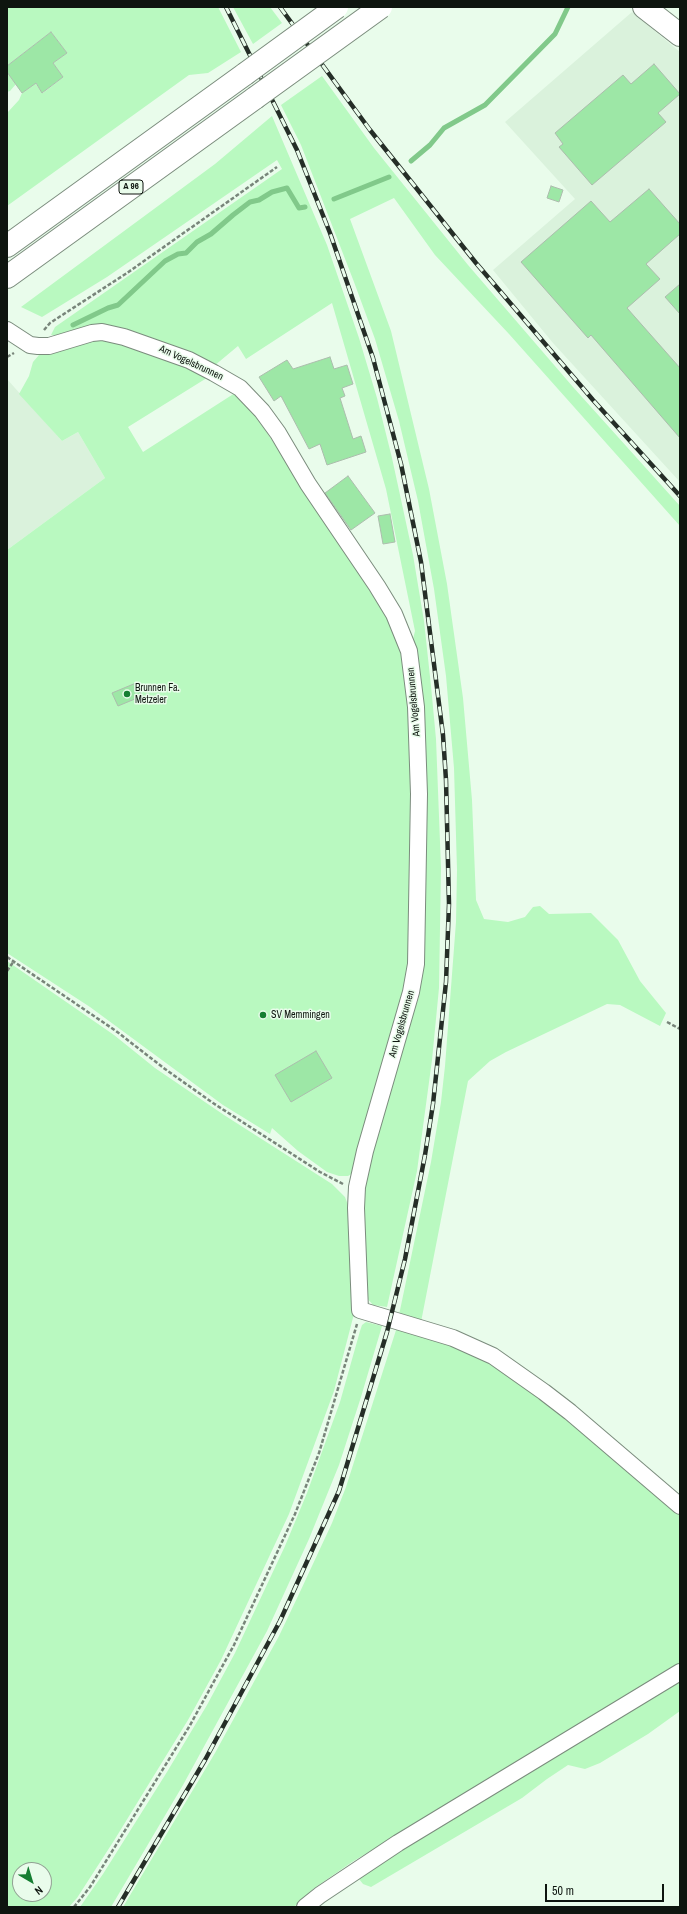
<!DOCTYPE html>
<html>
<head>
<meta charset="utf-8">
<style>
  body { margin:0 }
  #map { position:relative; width:687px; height:1914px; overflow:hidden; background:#e9fceb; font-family:"Archivo Narrow",sans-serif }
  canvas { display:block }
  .frame { position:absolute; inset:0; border:8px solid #0e150f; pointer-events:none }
  .north { position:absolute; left:12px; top:1862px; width:40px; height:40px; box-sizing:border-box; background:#e9fceb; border:1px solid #91a093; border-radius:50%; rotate:142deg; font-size:11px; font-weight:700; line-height:16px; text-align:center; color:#0e150f }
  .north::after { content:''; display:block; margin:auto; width:14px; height:18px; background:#157e32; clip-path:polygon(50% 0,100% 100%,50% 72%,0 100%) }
  .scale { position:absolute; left:545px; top:1884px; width:119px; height:18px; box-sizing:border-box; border:2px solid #0e150f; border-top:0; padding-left:5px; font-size:12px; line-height:14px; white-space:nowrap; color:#0e150f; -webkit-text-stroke:3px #e9fceb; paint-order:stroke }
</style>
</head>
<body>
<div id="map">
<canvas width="687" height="1914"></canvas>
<div class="frame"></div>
<div class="north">N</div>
<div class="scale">50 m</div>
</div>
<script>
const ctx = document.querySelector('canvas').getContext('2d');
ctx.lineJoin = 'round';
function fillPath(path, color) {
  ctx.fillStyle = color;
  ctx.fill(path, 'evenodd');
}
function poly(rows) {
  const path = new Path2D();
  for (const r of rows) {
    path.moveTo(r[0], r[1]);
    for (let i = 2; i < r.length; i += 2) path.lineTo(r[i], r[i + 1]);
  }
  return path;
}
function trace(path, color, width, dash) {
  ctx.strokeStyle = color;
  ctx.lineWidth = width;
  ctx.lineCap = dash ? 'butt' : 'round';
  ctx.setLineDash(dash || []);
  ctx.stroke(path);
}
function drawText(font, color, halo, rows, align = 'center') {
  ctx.font = font + ' "Archivo Narrow",sans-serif';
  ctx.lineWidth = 3;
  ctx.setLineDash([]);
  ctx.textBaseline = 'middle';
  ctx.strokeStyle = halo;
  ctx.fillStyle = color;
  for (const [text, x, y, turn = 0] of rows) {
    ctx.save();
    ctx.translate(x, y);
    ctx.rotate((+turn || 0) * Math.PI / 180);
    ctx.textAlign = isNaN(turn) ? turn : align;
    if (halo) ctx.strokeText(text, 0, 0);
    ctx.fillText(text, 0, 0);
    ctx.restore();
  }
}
fillPath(poly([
  [632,12,680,52,680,482,553,343,493,270,575,199,505,122],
  [7,379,62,441,78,432,105,478,7,550]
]), '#daf2dc');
fillPath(poly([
  [7,7,218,7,241,52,208,73,189,75,7,206,7,113,19,100,22,93,35,83,43,93,63,77,53,63,67,53,51,32,7,66],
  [233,7,270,7,282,23,253,44],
  [7,72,16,84,10,91,7,92],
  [322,76,374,148,468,265,573,387,680,506,680,526,509,334,435,255,394,198,350,219,391,331,429,489,447,584,463,698,472,800,476,900,484,919,508,922,525,917,533,907,540,906,549,914,591,913,618,940,640,981,666,1013,660,1026,620,1005,607,1004,506,1052,490,1061,468,1081,421,1322,399,1315,431,1162,441,1102,445,1066,456,922,457,870,454,768,446,676,434,589,418,501,399,421,375,339,354,282,301,145,281,105],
  [272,116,327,245,359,338,377,398,392,458,413,555,424,621,431,686,436,739,441,868,439,988,432,1060,417,1171,387,1307,373,1305,367,1298,363,1247,364,1182,407,1030,419,997,422,960,412,643,415,631,386,489,332,303,246,359,238,346,214,366,143,338,51,335,55,327,282,169,277,160,107,277,42,317,21,307,215,164],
  [90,340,113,340,210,376,128,427,143,452,235,393,251,409,386,610,404,653,414,743,410,969,353,1173,348,1176,339,1176,327,1172,298,1151,272,1128,270,1134,223,1105,90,1007,7,953,7,550,105,478,78,432,62,441,19,394,29,376,33,362,39,355,50,353],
  [7,961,114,1035,155,1068,224,1115,332,1184,345,1197,348,1205,355,1310,334,1391,289,1514,221,1660,188,1720,115,1839,77,1898,69,1907,7,1907],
  [20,1870,44,1870,44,1894,20,1894],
  [366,1322,382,1326,361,1397,339,1465,309,1539,267,1631,183,1785,111,1907,80,1907,103,1874,167,1772,207,1705,235,1653,285,1546,307,1493,340,1402,360,1331,362,1325],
  [397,1327,438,1339,492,1363,583,1430,680,1514,680,1665,352,1862,313,1889,294,1907,123,1907,215,1753,279,1636,299,1594,332,1523,346,1487],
  [680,1681,680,1711,648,1734,600,1763,585,1769,568,1765,547,1779,522,1798,371,1887,363,1884,359,1879,418,1839]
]), '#b9f9c0');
trace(poly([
  [411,161,430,145,444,128,485,105,555,34,568,7],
  [334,199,389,177],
  [73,325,108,308,118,305,165,261,178,254,186,253,197,242,211,234,233,215,250,202,259,200,272,192,287,188,299,208,305,207]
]), '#81c98a', 5);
const building = poly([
  [51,32,67,53,53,63,63,77,42,93,36,83,22,93,7,72,7,66,51,32],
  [654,64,680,94,658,113,666,122,592,185,559,147,563,144,555,133,623,75,631,84,654,64],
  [551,186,563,190,559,202,547,198,551,186],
  [649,189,680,224,680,234,646,264,660,279,627,308,680,368,680,438,591,335,588,338,521,262,591,201,610,222,649,189],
  [680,284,680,314,665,297,680,284],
  [330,357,334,369,347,365,353,384,342,388,345,396,340,398,353,439,361,436,366,452,327,465,320,444,309,449,281,396,274,401,259,377,287,360,293,369,330,357],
  [348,476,375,513,351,530,325,493,348,476],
  [390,514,395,542,383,544,378,516,390,514],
  [136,683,142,696,118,706,112,693,136,683],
  [316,1051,332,1078,291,1102,275,1075,316,1051]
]);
fillPath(building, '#9de7a6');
trace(building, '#acbdad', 1);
const street = poly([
  [7,330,30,345,38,346,49,346,92,333,102,332,124,337,189,360,214,373,240,388,262,411,278,433,308,484,377,586,394,614,409,651,416,707,419,794,416,964,411,992,365,1151,357,1187,356,1208,360,1310,453,1338,493,1356,544,1392,570,1412,680,1506],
  [305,1907,320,1895,398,1843,680,1672]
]);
const secondary = poly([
  [644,7,680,35]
]);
const highway = poly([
  [7,246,245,74],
  [7,277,255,98]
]);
trace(street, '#7b8c7d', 18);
trace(secondary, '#7b8c7d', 24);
trace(highway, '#7b8c7d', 24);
trace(poly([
  [44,330,50,323,127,273,277,167],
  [7,357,14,353],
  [7,957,116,1031,165,1069,213,1103,320,1172,343,1184],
  [7,971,14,961],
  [667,1022,680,1029],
  [74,1907,90,1887,189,1727,234,1645,295,1514,319,1453,357,1324]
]), '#78857a', 2.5, [4, 2]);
trace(street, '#fff', 16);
trace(secondary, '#fff', 22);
trace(highway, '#fff', 22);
const rail = poly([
  [280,7,370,130,476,263,593,400,680,496],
  [118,1907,205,1760,280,1621,339,1491,387,1332,405,1259,425,1155,433,1104,446,982,449,904,446,780,443,735,421,562,401,464,373,358,330,233,297,150,226,7]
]);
trace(rail, '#252e27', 4.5);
trace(rail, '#e9fceb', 3, [9]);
const highwayBridge = poly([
  [245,74,337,7],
  [255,98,381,7]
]);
trace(highwayBridge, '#7b8c7d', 24, []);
trace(highwayBridge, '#fff', 22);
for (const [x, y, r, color] of [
  [127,694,4,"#157e32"],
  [263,1015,4,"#157e32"]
]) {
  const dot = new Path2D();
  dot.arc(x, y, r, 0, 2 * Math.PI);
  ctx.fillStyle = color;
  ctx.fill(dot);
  trace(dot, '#e9fceb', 1.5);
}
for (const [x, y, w] of [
  [131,187,24]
]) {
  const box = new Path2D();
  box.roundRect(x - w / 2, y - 7, w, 14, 3);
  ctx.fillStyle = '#e9fceb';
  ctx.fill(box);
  trace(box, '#0e150f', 1);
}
drawText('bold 9px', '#0e150f', null, [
  ["A 96",131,187]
]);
drawText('10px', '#0e150f', '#e9fceb', [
  ["Am Vogelsbrunnen",191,363,25],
  ["Am Vogelsbrunnen",414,702,-95],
  ["Am Vogelsbrunnen",402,1024,-74]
]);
drawText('10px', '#0e150f', '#e9fceb', [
  ["Brunnen Fa.",135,688],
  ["Metzeler",135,700],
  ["SV Memmingen",271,1015]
], 'left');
</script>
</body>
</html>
